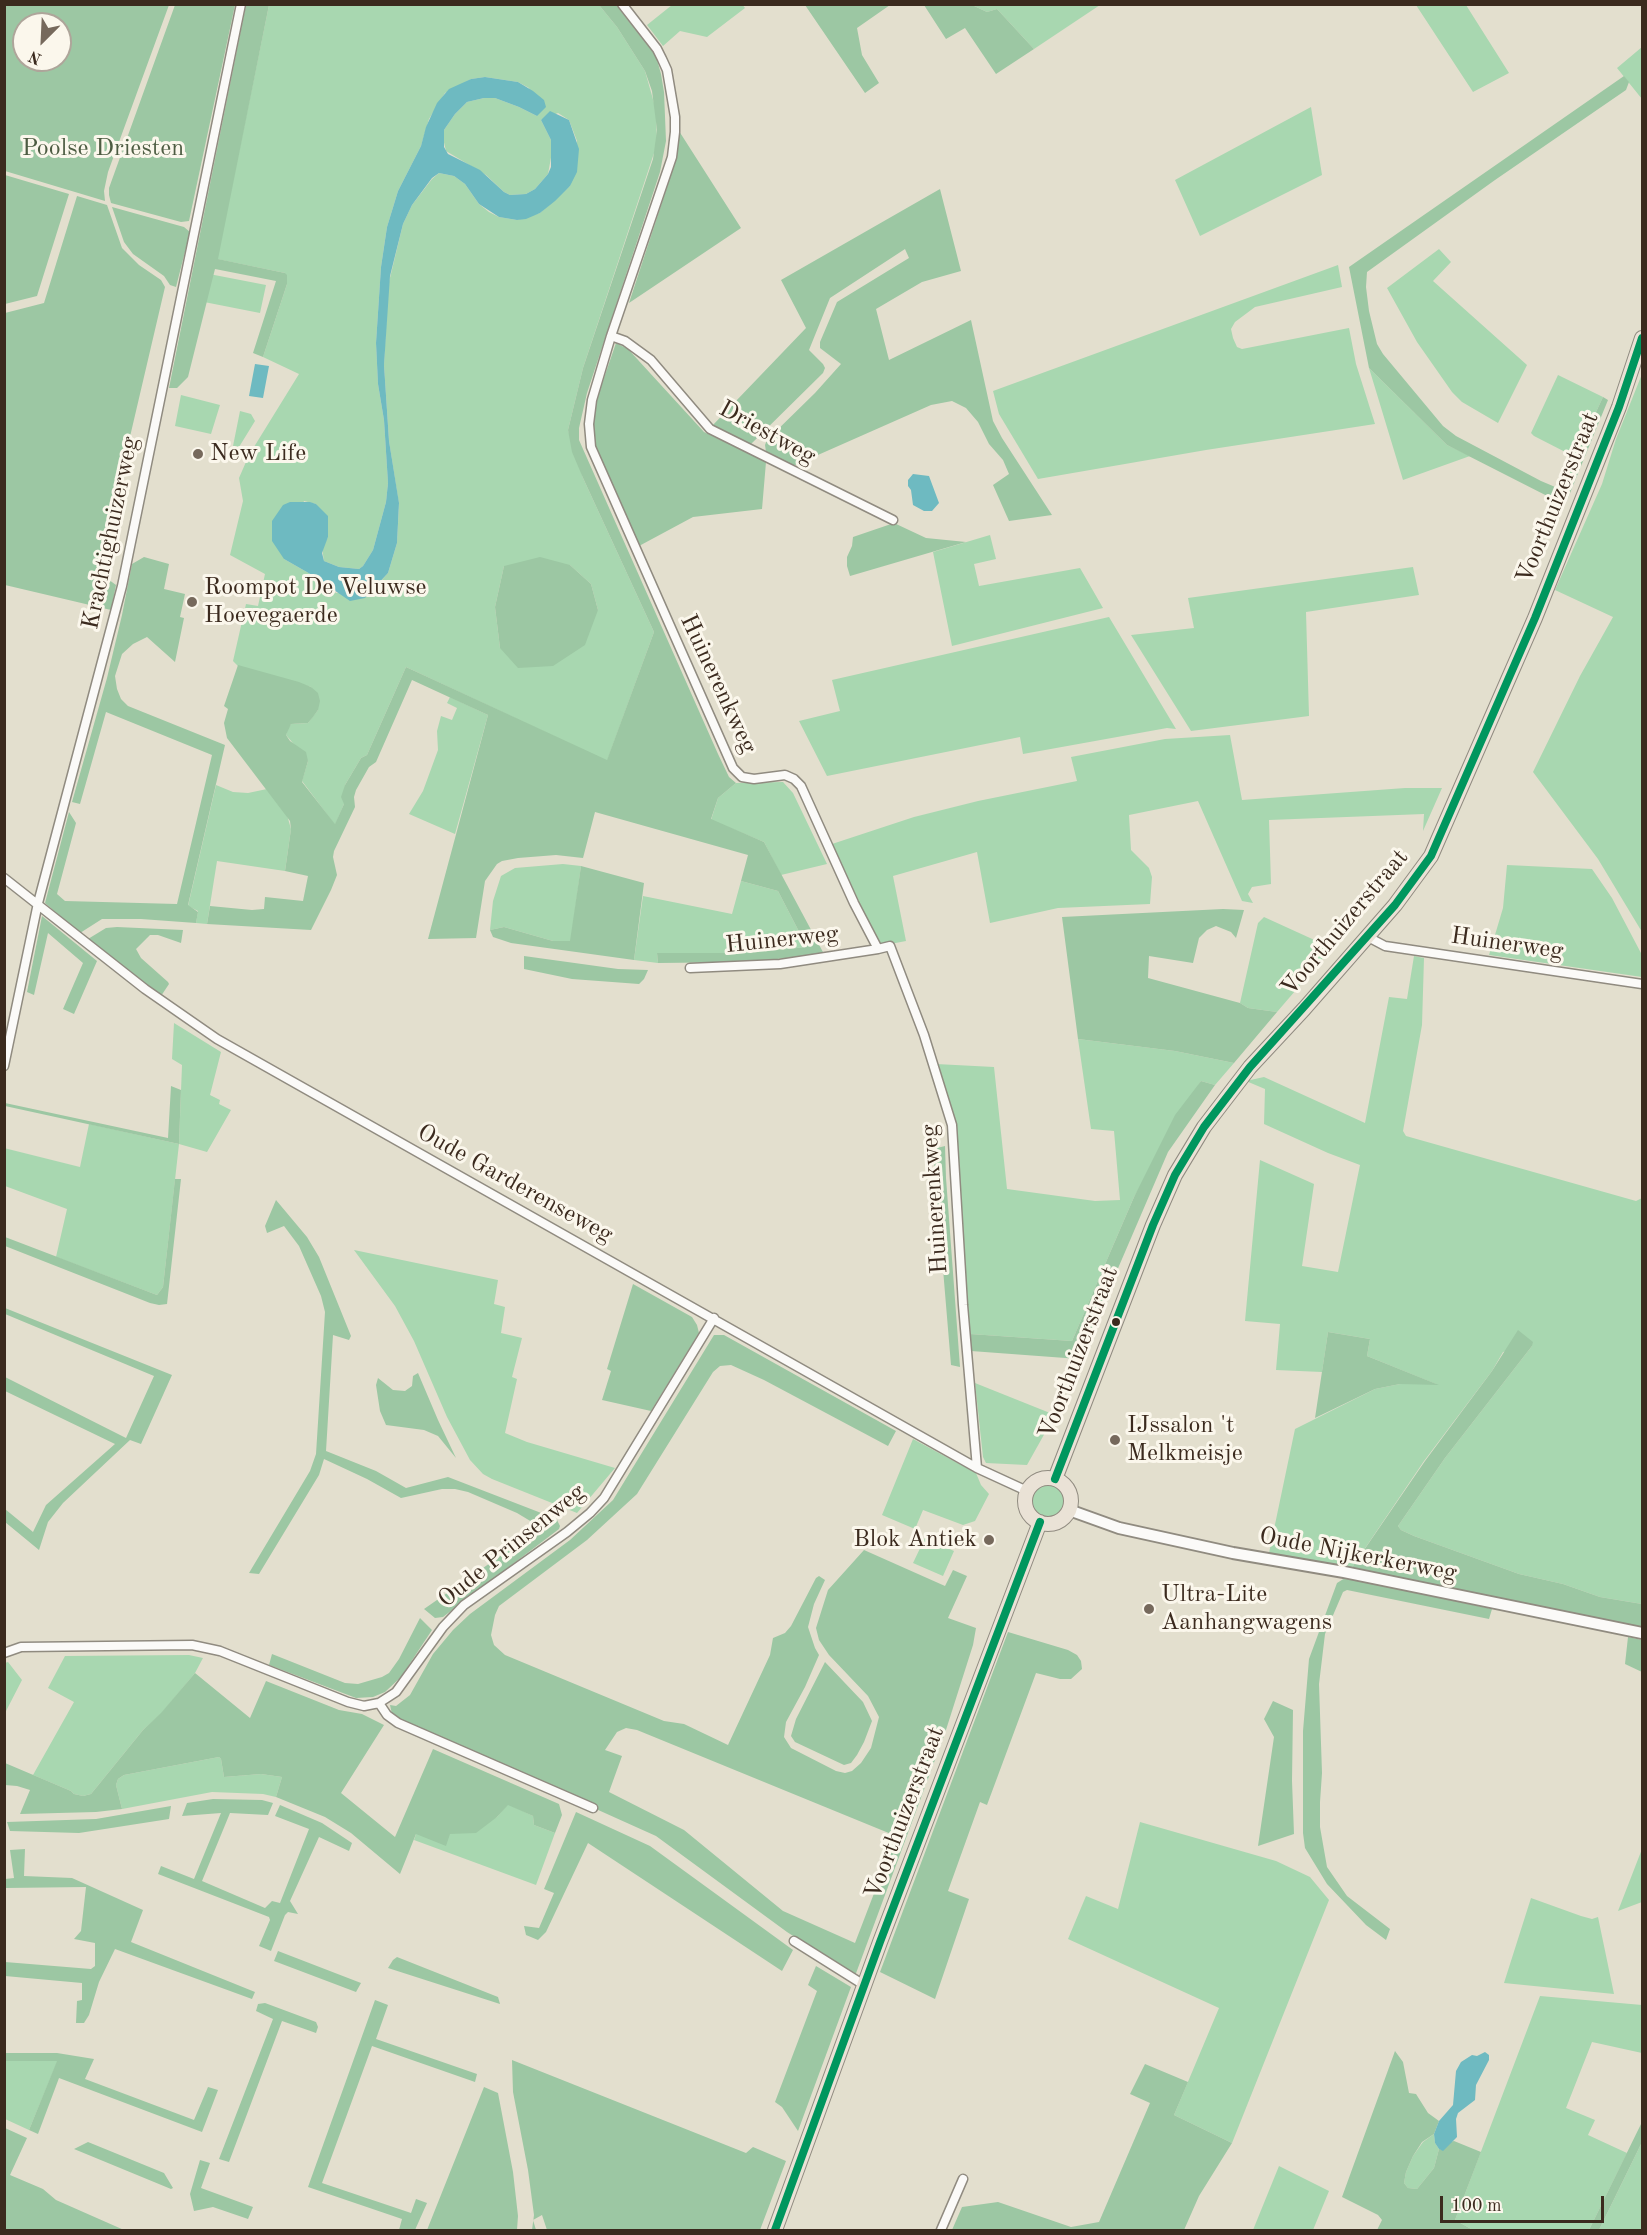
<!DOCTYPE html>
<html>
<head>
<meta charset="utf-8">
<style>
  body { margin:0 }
  #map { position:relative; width:1647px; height:2235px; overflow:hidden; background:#e3dfce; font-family:"Old Standard TT",serif }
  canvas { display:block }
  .frame { position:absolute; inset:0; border:6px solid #3b2a1e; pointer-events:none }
  .north { position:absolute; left:12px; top:12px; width:60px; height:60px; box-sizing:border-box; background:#fbf7ec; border:2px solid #aea59a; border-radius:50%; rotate:204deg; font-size:16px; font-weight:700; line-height:24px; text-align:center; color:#3b2a1e }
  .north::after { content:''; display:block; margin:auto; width:21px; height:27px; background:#76695c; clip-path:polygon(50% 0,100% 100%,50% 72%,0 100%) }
  .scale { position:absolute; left:1440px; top:2196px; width:164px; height:27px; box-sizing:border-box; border:3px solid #3b2a1e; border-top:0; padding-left:8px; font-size:18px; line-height:21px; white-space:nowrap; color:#3b2a1e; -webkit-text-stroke:4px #fbf7ec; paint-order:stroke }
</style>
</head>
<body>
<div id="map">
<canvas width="1647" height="2235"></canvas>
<div class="frame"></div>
<div class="north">N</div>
<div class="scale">100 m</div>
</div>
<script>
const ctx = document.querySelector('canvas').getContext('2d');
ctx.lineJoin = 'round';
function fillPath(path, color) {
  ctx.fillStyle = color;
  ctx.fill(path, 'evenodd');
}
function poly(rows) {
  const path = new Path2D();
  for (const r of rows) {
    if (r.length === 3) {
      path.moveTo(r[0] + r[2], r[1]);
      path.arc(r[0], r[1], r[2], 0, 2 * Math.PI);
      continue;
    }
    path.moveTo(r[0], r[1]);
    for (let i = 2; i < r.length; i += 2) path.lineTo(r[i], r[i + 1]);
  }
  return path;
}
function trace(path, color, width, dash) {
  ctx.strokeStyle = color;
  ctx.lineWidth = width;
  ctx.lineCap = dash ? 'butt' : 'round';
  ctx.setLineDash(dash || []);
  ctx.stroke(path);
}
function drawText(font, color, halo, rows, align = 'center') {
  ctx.font = font + ' "Old Standard TT",serif';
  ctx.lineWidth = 6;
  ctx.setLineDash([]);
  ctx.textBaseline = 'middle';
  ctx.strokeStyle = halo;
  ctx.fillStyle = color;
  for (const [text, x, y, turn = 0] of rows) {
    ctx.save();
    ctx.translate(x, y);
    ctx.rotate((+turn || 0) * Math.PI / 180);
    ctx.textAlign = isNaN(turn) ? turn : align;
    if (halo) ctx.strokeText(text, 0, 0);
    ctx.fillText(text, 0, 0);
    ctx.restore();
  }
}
fillPath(poly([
  [742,4,745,8,707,37,680,31,663,46,647,25,672,5],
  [269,5,599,5,617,27,645,71,656,110,657,144,583,368,568,430,583,478,654,632,607,761,406,667,367,755,361,758,345,785,344,804,335,825,302,781,308,761,286,735,288,728,291,724,308,723,318,710,311,687,238,666,233,661,246,604,258,606,265,574,230,555,243,501,239,478,249,455,299,374,263,357,287,284,285,273,217,259],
  [485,77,518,82,529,88,537,116,519,107,495,98,484,98,467,102,455,114,444,130,443,138,446,151,486,175,504,192,510,195,526,194,535,189,548,174,552,152,551,140,541,120,558,113,569,120,577,141,570,186,540,213,517,220,499,217,489,212,479,204,465,184,454,176,439,173,432,179,412,205,403,224,388,286,384,365,389,441,399,504,397,543,388,573,373,590,336,593,312,575,284,559,304,501,316,504,328,537,322,548,324,561,339,567,359,569,363,566,373,550,386,502,388,483,384,420,378,384,376,343,381,267,387,227,398,191,421,146,429,119,445,93,471,79],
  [570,565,591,584,598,610,500,648,495,607,504,566],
  [972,5,1100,5,1034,49,997,9,987,12],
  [1416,5,1466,5,1509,73,1473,92],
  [1642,47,1642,99,1617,68],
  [1311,107,1322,175,1200,236,1175,180],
  [1439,249,1451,262,1433,281,1527,365,1498,423,1462,402,1452,392,1417,342,1387,288],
  [1338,265,1342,287,1255,307,1235,322,1231,329,1233,338,1237,347,1242,349,1349,328,1356,364,1375,424,1206,450,1038,479,999,414,993,391],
  [204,273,266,285,260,313,199,301],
  [1369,368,1447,445,1470,456,1403,480],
  [1642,374,1642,932,1598,859,1533,772,1580,676,1613,617,1555,590,1602,484,1616,439],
  [1558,375,1603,397,1575,457,1534,436,1531,433],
  [181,395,220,405,211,434,175,426],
  [240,411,251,414,255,421,239,447,233,446],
  [990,535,996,559,974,564,979,586,1080,568,1103,608,952,646,933,552],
  [1413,567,1419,595,1306,612,1309,716,1191,731,1131,635,1194,628,1188,598],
  [1109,617,1176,729,1167,728,1023,754,1020,737,827,776,799,721,840,711,832,680],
  [450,697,488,715,455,834,409,814,423,791,438,750,437,731,441,716,452,720,457,708,447,703],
  [1230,735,1242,800,1405,788,1442,788,1423,831,1424,814,1269,820,1271,884,1252,887,1248,894,1253,903,1242,901,1198,801,1129,815,1131,850,1149,868,1152,877,1150,904,1058,908,990,923,977,852,893,876,906,941,880,946,832,844,914,817,978,801,1077,781,1071,757,1165,739],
  [783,782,793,793,827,864,781,875,764,842,711,820,718,798,736,783],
  [216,785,233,792,248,793,267,789,287,815,291,829,285,871,217,861,207,924,196,923,198,911,188,906],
  [563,864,581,866,571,941,553,941,504,927,490,930,493,901,501,876,515,868],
  [1507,865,1592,869,1612,898,1642,955,1642,977,1489,955,1503,908],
  [741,881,778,891,807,947,748,953,657,953,658,963,634,960,643,896,732,914],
  [1264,917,1332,948,1277,1012,1248,1008,1240,1003,1258,923],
  [1414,956,1424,958,1422,1025,1403,1131,1406,1136,1636,1201,1642,1198,1642,1604,1600,1597,1563,1584,1519,1574,1414,1536,1401,1530,1398,1526,1445,1458,1532,1346,1503,1352,1492,1371,1424,1461,1351,1569,1269,1553,1295,1429,1375,1389,1400,1384,1436,1384,1367,1356,1370,1339,1328,1332,1322,1372,1276,1370,1280,1324,1245,1321,1260,1160,1314,1184,1302,1266,1338,1272,1360,1165,1328,1153,1264,1124,1265,1089,1246,1081,1264,1077,1365,1123,1389,997,1407,999],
  [174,1023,221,1052,210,1095,220,1100,219,1104,231,1110,207,1152,179,1144,163,1287,157,1295,56,1257,67,1209,5,1186,4,1148,80,1167,89,1124,179,1144,182,1065,172,1059],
  [1078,1039,1175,1051,1234,1063,1215,1085,1201,1081,1134,1197,1072,1341,970,1334,958,1165,936,1064,994,1067,1007,1189,1095,1201,1120,1200,1114,1131,1091,1129],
  [354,1250,498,1280,494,1304,505,1307,501,1333,522,1338,512,1377,517,1379,505,1433,527,1442,615,1468,577,1513,492,1479,483,1474,470,1460,447,1417,414,1341,395,1306],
  [975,1383,1055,1415,1027,1465,986,1463,983,1457],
  [913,1439,976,1473,981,1485,989,1494,975,1521,963,1525,923,1510,915,1529,882,1515],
  [1048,1501,16],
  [925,1538,954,1551,943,1576,913,1563],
  [189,1655,203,1658,195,1673,161,1714,143,1730,91,1794,83,1796,74,1794,71,1791,33,1775,74,1702,48,1688,65,1656],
  [8,1662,22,1680,5,1713,5,1663],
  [219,1757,221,1759,224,1777,261,1774,282,1777,276,1797,263,1794,212,1792,122,1809,116,1785,118,1779,124,1775],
  [508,1804,533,1816,534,1825,555,1833,536,1885,414,1840,416,1834,450,1834,497,1817],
  [1140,1822,1276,1861,1310,1877,1329,1900,1232,2143,1174,2115,1219,2008,1068,1939,1086,1896,1118,1909],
  [1642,1849,1642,1902,1618,1911],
  [1531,1898,1581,1916,1592,1919,1598,1917,1614,1994,1504,1983],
  [1540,1996,1642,2005,1642,2053,1592,2042,1566,2108,1595,2120,1588,2135,1627,2153,1589,2230,1473,2230,1455,2220],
  [58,2060,29,2130,5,2119,5,2061],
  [1434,2134,1435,2143,1439,2149,1434,2168,1417,2189,1408,2188,1404,2183,1406,2172,1413,2156,1423,2142],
  [1642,2142,1642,2230,1599,2230],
  [1279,2166,1329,2191,1313,2230,1253,2230]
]), '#a8d7b0');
fillPath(poly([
  [4,5,169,5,108,172,104,191,105,201,5,171],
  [24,24,60,24,60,60,24,60],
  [175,5,235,5,189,221,181,222,111,203,109,195,109,188],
  [246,5,269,5,218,259,285,273,287,275,287,284,263,357,253,353,276,281,215,269,188,377,177,388,169,388],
  [599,5,616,5,656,56,661,74,664,92,666,141,660,172,587,393,579,428,579,440,718,754,729,777,736,783,718,798,711,819,764,842,824,954,749,962,658,963,657,953,748,953,807,947,778,891,741,881,748,855,595,812,583,858,556,855,518,858,502,861,497,864,485,881,476,938,428,939,488,715,412,680,376,762,369,767,356,790,354,797,355,807,334,851,333,857,337,875,331,890,311,930,207,924,210,906,252,910,264,909,265,897,303,901,308,876,285,871,291,829,290,821,227,738,224,723,228,709,224,706,238,665,299,682,311,687,318,693,320,701,318,710,313,717,308,723,291,724,286,735,290,741,306,752,308,761,302,782,335,824,344,804,341,797,345,785,361,758,367,755,406,667,607,760,654,632,583,478,572,452,568,430,583,368,653,159,657,130,652,91,645,71,617,27],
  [805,5,890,5,857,28,862,55,879,83,865,93],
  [924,5,972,5,987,12,997,9,1034,49,996,74,965,28,946,39],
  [1624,76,1629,82,1626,90,1495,180,1367,272,1366,287,1369,311,1377,344,1383,354,1443,426,1456,436,1541,481,1560,489,1603,397,1608,400,1568,498,1559,502,1447,445,1369,368,1349,267],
  [679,131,741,228,629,303,671,175],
  [5,175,69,194,37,296,5,304],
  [940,189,961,271,922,282,876,309,889,360,971,320,993,421,1002,438,1052,515,1009,521,993,485,1009,474,1003,460,989,444,978,422,966,408,952,401,931,405,793,466,766,452,765,445,767,440,815,393,841,364,820,348,820,342,837,302,909,258,905,249,830,298,809,350,823,364,825,368,823,373,750,445,712,426,806,328,781,280],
  [77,196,107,205,122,248,139,265,161,280,165,287,118,488,102,569,105,577,116,585,111,610,5,585,5,313,44,303],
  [112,207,184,227,190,232,176,287,170,285,164,276,133,254,124,242],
  [616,343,628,349,704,432,766,462,762,509,693,517,639,546,590,437,594,407],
  [894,523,926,538,966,542,850,576,847,566,847,557,852,546,853,537],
  [144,557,169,564,164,589,185,594,180,617,184,618,175,662,147,637,133,644,122,654,115,676,117,689,121,699,128,706,225,745,188,905,198,912,196,923,141,919,102,919,80,933,45,903,69,812,76,823,57,894,65,901,177,904,212,755,106,712,80,804,72,802,107,678,122,615,132,564],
  [540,557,570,565,591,584,598,610,585,645,553,666,518,668,500,648,495,607,504,566],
  [581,866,644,883,634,960,511,943,493,937,490,930,504,927,553,941,570,941],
  [1223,909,1244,910,1236,938,1231,932,1216,926,1207,930,1199,938,1193,963,1149,956,1148,978,1240,1003,1248,1008,1277,1012,1234,1063,1175,1051,1078,1039,1062,917],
  [42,916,97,961,74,1014,63,1009,83,963,48,933,34,995,27,992],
  [117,927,183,930,181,943,158,935,150,935,136,949,141,958,168,982,169,984,161,996,88,939,106,928],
  [524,956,618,969,648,970,644,979,639,984,572,979,524,969],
  [1201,1081,1215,1085,1168,1152,1079,1359,971,1351,970,1334,1072,1341,1134,1197,1175,1115],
  [171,1086,181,1090,179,1144,5,1106,5,1103,168,1138],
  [945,1146,946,1178,960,1367,951,1365,933,1149],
  [175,1179,181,1179,167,1304,159,1305,150,1303,5,1246,5,1237,157,1295,163,1287],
  [276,1200,307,1237,319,1257,351,1336,349,1340,333,1335,326,1451,376,1471,406,1488,448,1477,549,1516,557,1520,560,1526,559,1529,443,1617,435,1618,424,1609,529,1536,537,1525,517,1513,468,1492,455,1489,442,1489,401,1498,367,1479,324,1459,319,1475,259,1574,249,1573,310,1471,316,1454,325,1312,321,1296,299,1246,284,1226,267,1233,265,1226],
  [633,1284,692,1317,697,1325,699,1333,651,1411,602,1400,611,1371,607,1369],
  [5,1308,172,1375,141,1444,130,1440,63,1503,48,1522,39,1550,5,1522,5,1509,33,1532,46,1505,115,1444,5,1391,5,1377,126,1438,154,1376,5,1314],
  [1518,1330,1533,1342,1532,1346,1445,1458,1398,1526,1401,1530,1414,1536,1519,1574,1563,1584,1600,1597,1642,1604,1642,1627,1351,1569,1425,1461,1492,1371],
  [1328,1332,1370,1339,1367,1356,1439,1385,1400,1384,1375,1389,1315,1418],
  [714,1335,724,1335,896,1431,888,1446,764,1380,731,1365,720,1366,713,1372,637,1494,587,1540,499,1606,495,1615,491,1635,494,1645,505,1655,664,1721,684,1724,728,1745,770,1655,773,1638,785,1633,791,1626,816,1578,819,1576,825,1580,814,1604,808,1627,815,1648,819,1655,805,1687,786,1722,784,1737,791,1748,836,1771,845,1773,852,1771,861,1763,871,1748,879,1717,868,1696,829,1655,819,1640,816,1628,828,1590,864,1550,945,1586,953,1570,967,1576,948,1618,976,1628,973,1645,945,1733,855,1976,787,1932,656,1836,407,1724,392,1714,390,1705,396,1706,410,1695,433,1654,453,1630,470,1614,570,1540,613,1500],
  [626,1728,637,1730,896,1836,855,1943,783,1911,684,1830,609,1792,622,1756,605,1750,617,1732],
  [418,1373,438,1420,456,1458,438,1436,424,1430,386,1425,380,1411,376,1385,378,1378,393,1390,405,1391,412,1386,413,1376],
  [1345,1578,1492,1609,1489,1619,1347,1590,1343,1592,1325,1634,1319,1684,1322,1773,1320,1802,1320,1827,1327,1867,1347,1896,1390,1929,1386,1940,1366,1925,1327,1884,1305,1848,1303,1833,1303,1731,1309,1659,1337,1583],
  [420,1618,432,1630,401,1677,385,1692,373,1697,356,1698,269,1665,272,1654,345,1683,358,1684,382,1677,389,1673,399,1659],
  [1008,1632,1068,1650,1077,1655,1081,1661,1082,1669,1071,1679,1060,1679,1036,1673,987,1805,980,1802,948,1891,969,1899,935,1999,880,1972],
  [1628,1637,1642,1640,1642,1672,1625,1664],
  [825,1662,863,1702,872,1721,864,1742,857,1755,851,1763,844,1765,795,1742,791,1736,796,1719],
  [195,1673,250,1718,266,1681,339,1710,362,1714,384,1725,341,1793,395,1837,433,1749,559,1804,562,1815,555,1833,534,1825,533,1816,508,1805,497,1817,476,1833,450,1834,446,1846,416,1834,400,1874,351,1833,325,1817,276,1797,282,1777,261,1774,224,1777,221,1759,219,1757,124,1775,118,1779,116,1785,122,1809,96,1812,20,1814,30,1790,17,1786,5,1785,5,1763,71,1791,74,1794,83,1796,91,1794,143,1730,161,1713],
  [1273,1701,1293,1710,1292,1781,1294,1834,1258,1846,1274,1737,1264,1719],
  [213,1799,262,1800,273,1803,268,1815,230,1813,202,1881,265,1908,272,1901,280,1903,309,1829,275,1816,280,1805,322,1823,352,1843,349,1851,319,1837,290,1901,298,1914,288,1912,285,1915,271,1951,259,1946,270,1920,269,1917,158,1874,161,1866,194,1879,221,1813,182,1816,187,1803],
  [171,1806,169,1819,79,1833,10,1831,7,1822,96,1819],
  [576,1812,650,1846,793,1950,782,1971,588,1843,546,1932,538,1940,526,1935,524,1926,539,1928,554,1893,544,1889],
  [25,1849,24,1876,72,1878,143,1910,131,1942,255,1992,252,1999,115,1949,99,1982,89,2015,84,2023,76,2023,77,2001,82,2000,82,1983,5,1976,5,1962,91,1969,95,1966,95,1943,74,1939,81,1931,86,1887,5,1888,5,1879,14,1878,10,1850],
  [278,1951,361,1983,356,1992,274,1961],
  [397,1957,498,1997,500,2004,388,1968,393,1960],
  [816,1966,851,1987,798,2131,782,2107,775,2102,817,1991,808,1985],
  [375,2000,388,2005,376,2039,477,2074,475,2082,372,2046,322,2183,411,2213,416,2199,427,2203,415,2230,399,2230,402,2219,308,2187],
  [265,2003,316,2022,318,2027,316,2033,282,2021,229,2162,219,2159,273,2019,256,2011,258,2004],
  [1395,2051,1403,2062,1409,2093,1416,2094,1428,2113,1439,2121,1434,2134,1422,2142,1413,2156,1406,2172,1404,2183,1408,2188,1417,2189,1434,2168,1439,2149,1443,2150,1450,2142,1454,2141,1481,2152,1455,2220,1473,2230,1377,2230,1382,2220,1378,2215,1342,2197],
  [5,2053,57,2053,94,2059,85,2079,194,2120,208,2087,218,2090,202,2132,59,2078,38,2134,29,2130,57,2061,5,2061],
  [512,2060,746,2153,753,2147,786,2161,760,2230,547,2230,542,2215,533,2220,536,2230,532,2230,534,2215,528,2170,513,2092],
  [1145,2064,1188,2082,1174,2115,1232,2143,1199,2196,1184,2230,952,2230,962,2207,998,2202,1071,2227,1099,2222,1150,2103,1130,2094],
  [484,2087,498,2093,513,2172,518,2216,517,2230,427,2230],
  [1642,2122,1642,2142,1599,2230,1589,2230],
  [5,2128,27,2138,10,2175,43,2189,56,2200,124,2230,5,2230],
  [88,2142,164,2173,173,2188,171,2189,74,2149],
  [200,2160,210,2163,201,2188,253,2207,248,2219,213,2207,194,2211,190,2194]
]), '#9cc7a3');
fillPath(poly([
  [485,77,518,82,533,91,544,100,546,107,537,116,519,107,495,98,484,98,467,102,455,114,444,130,444,147,448,154,480,170,504,192,510,195,526,194,535,189,548,174,551,167,551,140,541,120,550,111,569,120,579,149,577,172,570,186,555,201,540,213,526,219,517,220,499,217,479,204,465,184,454,176,439,173,432,178,412,205,403,224,390,276,384,365,389,441,399,503,397,543,388,573,365,598,350,601,312,575,284,559,272,541,272,521,283,505,290,502,310,502,316,504,328,516,328,537,322,553,324,561,339,567,359,569,363,566,373,550,386,502,388,483,384,420,378,384,376,343,381,267,387,227,398,191,421,146,426,127,437,103,449,89,471,79],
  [255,364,269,366,263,398,249,396],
  [913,474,929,476,939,503,932,511,924,511,913,505,911,490,908,486,908,480],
  [1485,2052,1489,2055,1489,2060,1476,2085,1475,2100,1458,2113,1456,2119,1457,2137,1443,2151,1439,2149,1435,2143,1434,2134,1439,2121,1453,2105,1456,2071,1461,2062,1472,2055,1477,2056]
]), '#6ebac1');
const minor = poly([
  [622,4,657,49,662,59,667,70,675,117,675,132,672,157,611,336,592,400,589,424,591,447,733,768,742,777,754,779,785,775,794,779,801,786,854,903,878,949,890,946,924,1035,952,1125,963,1305,977,1468],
  [611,336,625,341,651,360,710,429,893,520],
  [4,878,145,989,217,1039,977,1468,1027,1491],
  [1368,937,1385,946,1642,984],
  [690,968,780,964,878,949],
  [4,1066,38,903,122,586,241,4],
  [4,1653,21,1647,192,1645,220,1651,348,1702,364,1706,379,1703,396,1692,443,1627,464,1605,567,1532,590,1513,604,1498,714,1318],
  [379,1703,387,1715,398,1723,593,1808],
  [794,1941,864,1985],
  [941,2230,963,2179]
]);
const tertiary = poly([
  [1069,1510,1119,1528,1233,1553,1344,1572,1642,1633]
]);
const primary = poly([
  [1048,1501,23],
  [1055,1479,1153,1225,1175,1175,1204,1127,1250,1067,1304,1009,1395,905,1431,856,1535,618,1619,407,1642,338],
  [775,2230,880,1942,1040,1522]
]);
trace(minor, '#908b80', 11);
trace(tertiary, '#908b80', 14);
trace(primary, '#908b80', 16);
trace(minor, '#fbfaf8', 8);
trace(tertiary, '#fbfaf8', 10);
trace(primary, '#eae2d6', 14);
trace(poly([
  [1055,1479,1153,1225,1175,1175,1204,1127,1250,1067,1395,905,1431,856,1535,618,1619,407,1642,338],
  [775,2230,880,1942,1040,1522]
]), '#00965e', 8);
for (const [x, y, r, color] of [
  [198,454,6,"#76695c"],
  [192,602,6,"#76695c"],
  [1116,1322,5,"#3b2a1e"],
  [1115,1440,6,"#76695c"],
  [989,1540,6,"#76695c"],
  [1149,1609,6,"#76695c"]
]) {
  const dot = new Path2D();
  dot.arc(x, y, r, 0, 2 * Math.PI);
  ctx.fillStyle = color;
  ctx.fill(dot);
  trace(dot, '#fbf7ec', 2);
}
drawText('24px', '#4d5c42', '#fbf7ec', [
  ["Poolse Driesten",103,149]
]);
drawText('24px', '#3b2a1e', '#fbf7ec', [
  ["Driestweg",767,433,29],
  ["Voorthuizerstraat",1558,498,-68],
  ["Krachtighuizerweg",111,533,-78],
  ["Huinerenkweg",718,684,65],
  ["Voorthuizerstraat",1345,923,-50],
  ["Huinerweg",782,940,-6],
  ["Huinerweg",1507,944,8],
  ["Oude Garderenseweg",515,1184,29],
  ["Huinerenkweg",935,1199,-94],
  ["Voorthuizerstraat",1079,1353,-69],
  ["Oude Prinsenweg",512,1546,-39],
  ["Oude Nijkerkerweg",1358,1555,11],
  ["Voorthuizerstraat",905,1813,-69]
]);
drawText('24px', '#3b2a1e', '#fbf7ec', [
  ["New Life",210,454],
  ["Roompot De Veluwse",204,588],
  ["Hoevegaerde",204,616],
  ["IJssalon 't",1127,1426],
  ["Melkmeisje",1127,1454],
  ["Blok Antiek",977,1540,"right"],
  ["Ultra-Lite",1161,1595],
  ["Aanhangwagens",1161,1623]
], 'left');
</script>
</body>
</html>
